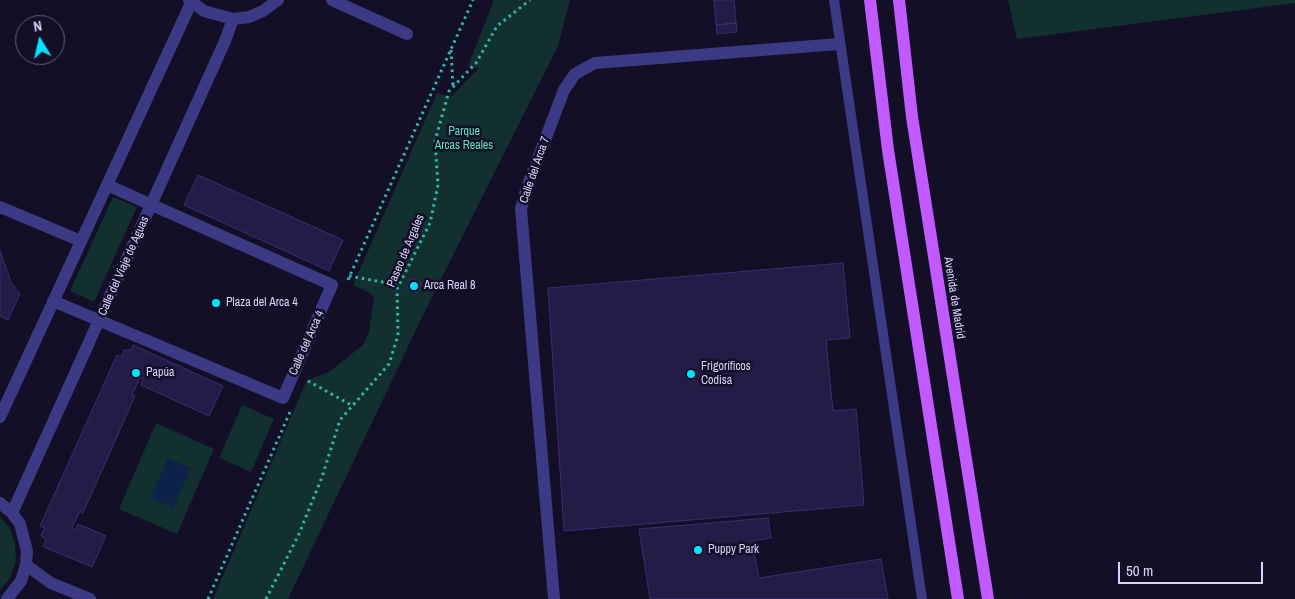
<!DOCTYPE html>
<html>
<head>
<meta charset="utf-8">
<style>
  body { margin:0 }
  #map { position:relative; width:1295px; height:599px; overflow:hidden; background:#130f26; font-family:"Archivo Narrow",sans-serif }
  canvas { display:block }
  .north { position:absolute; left:15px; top:15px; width:50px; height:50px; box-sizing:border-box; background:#130f26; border:1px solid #625e7d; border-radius:50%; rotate:351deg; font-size:14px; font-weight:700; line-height:20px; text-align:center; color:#d9d4ff }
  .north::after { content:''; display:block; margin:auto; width:18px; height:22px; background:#00e5ff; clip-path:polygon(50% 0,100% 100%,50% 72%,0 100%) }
  .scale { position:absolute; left:1118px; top:562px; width:145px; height:22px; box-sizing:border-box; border:2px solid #d9d4ff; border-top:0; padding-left:6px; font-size:15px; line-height:18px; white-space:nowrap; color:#d9d4ff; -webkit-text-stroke:4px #130f26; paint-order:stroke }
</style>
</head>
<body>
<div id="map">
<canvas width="1295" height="599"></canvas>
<div class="north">N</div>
<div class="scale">50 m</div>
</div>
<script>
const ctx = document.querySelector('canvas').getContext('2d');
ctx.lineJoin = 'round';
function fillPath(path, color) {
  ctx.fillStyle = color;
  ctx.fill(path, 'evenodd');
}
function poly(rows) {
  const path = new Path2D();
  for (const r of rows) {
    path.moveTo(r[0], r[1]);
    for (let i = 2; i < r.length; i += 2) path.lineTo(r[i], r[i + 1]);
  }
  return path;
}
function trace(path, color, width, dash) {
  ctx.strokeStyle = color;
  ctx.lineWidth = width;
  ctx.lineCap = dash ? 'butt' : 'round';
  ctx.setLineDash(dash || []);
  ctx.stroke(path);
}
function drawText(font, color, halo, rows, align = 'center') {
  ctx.font = font + ' "Archivo Narrow",sans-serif';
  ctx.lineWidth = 5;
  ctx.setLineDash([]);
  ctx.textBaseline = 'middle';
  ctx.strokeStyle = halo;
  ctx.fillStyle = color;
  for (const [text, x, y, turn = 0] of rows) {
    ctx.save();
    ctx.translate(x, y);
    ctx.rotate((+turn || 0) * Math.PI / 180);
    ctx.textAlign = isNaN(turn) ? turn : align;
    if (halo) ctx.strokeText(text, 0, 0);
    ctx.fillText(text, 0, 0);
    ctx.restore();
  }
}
fillPath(poly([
  [494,0,570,0,558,46,426,309,288,599,213,599,307,380,329,372,363,345,369,332,374,297,370,293,353,285,437,93,451,97,479,68,468,66],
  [1008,0,1295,0,1295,3,1017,39],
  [113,197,137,207,94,302,70,291],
  [242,405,274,419,251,472,219,458],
  [156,423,214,449,177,534,119,509],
  [0,517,10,528,15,544,16,562,10,578,0,590]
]), '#12302f');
fillPath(poly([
  [168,458,191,468,173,508,150,498]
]), '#0c2248');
const building = poly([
  [714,0,734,0,736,23,716,25,714,0],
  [736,23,737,32,717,34,716,25,736,23],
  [198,175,343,240,329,271,184,205,198,175],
  [0,251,11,282,20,294,8,320,0,316,0,251],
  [843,263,850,338,826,340,833,411,856,409,864,505,564,531,548,288,843,263],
  [410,279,421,283,417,293,407,288,410,279],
  [133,345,223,386,209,416,141,385,143,379,140,378,132,395,135,396,83,513,80,511,72,528,76,530,78,524,106,536,92,567,46,548,43,546,46,540,41,535,45,528,40,526,117,355,122,357,124,350,131,350,133,345],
  [768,518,771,538,752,541,759,578,881,559,888,599,650,599,639,529,768,518]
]);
fillPath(building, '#241b47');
trace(building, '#3b2d73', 1);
trace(poly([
  [451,50,453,86],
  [349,276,399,285],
  [348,280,473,0],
  [308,381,353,406],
  [208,599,290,412],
  [266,599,299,534,322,477,340,420,389,364,398,335,397,289,430,223,438,185,435,141,449,91,476,63,497,26,530,0]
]), '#2fb8b0', 3, [2.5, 4]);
trace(poly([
  [834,0,922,599]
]), '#3d3a85', 10);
trace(poly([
  [189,0,204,11,233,19,249,17,263,11,278,0],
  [332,0,407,34],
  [0,207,81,241],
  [53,301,283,398,332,285,107,185],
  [0,417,191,3],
  [0,503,12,513,20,524,27,551,26,565,21,581,7,599],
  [12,513,225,41,233,19],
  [26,565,51,583,90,599],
  [554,599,521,209,526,190,564,90,575,74,595,63,839,44]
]), '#3d3a85', 12);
trace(poly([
  [870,0,888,150,958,599],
  [899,0,912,117,988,599]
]), '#c25bff', 12);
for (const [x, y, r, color] of [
  [414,286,5,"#00e5ff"],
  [216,303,5,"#00e5ff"],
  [136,373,5,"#00e5ff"],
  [691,374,5,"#00e5ff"],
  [698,550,5,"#00e5ff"]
]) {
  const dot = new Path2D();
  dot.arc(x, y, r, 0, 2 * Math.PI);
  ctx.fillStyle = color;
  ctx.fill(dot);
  trace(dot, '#130f26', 2);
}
drawText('12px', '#5fe0c0', '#130f26', [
  ["Parque",464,132],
  ["Arcas Reales",464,146]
]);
drawText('12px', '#d9d4ff', '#130f26', [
  ["Calle del Arca 7",535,170,-71],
  ["Paseo de Argales",406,251,-67],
  ["Calle del Viaje de Aguas",124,266,-66],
  ["Avenida de Madrid",954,298,81],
  ["Calle del Arca 4",307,343,-66]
]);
drawText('12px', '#d9d4ff', '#130f26', [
  ["Arca Real 8",424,286],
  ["Plaza del Arca 4",226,303],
  ["Frigoríficos",701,367],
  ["Codisa",701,381],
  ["Papúa",146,373],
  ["Puppy Park",708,550]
], 'left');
</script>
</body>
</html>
